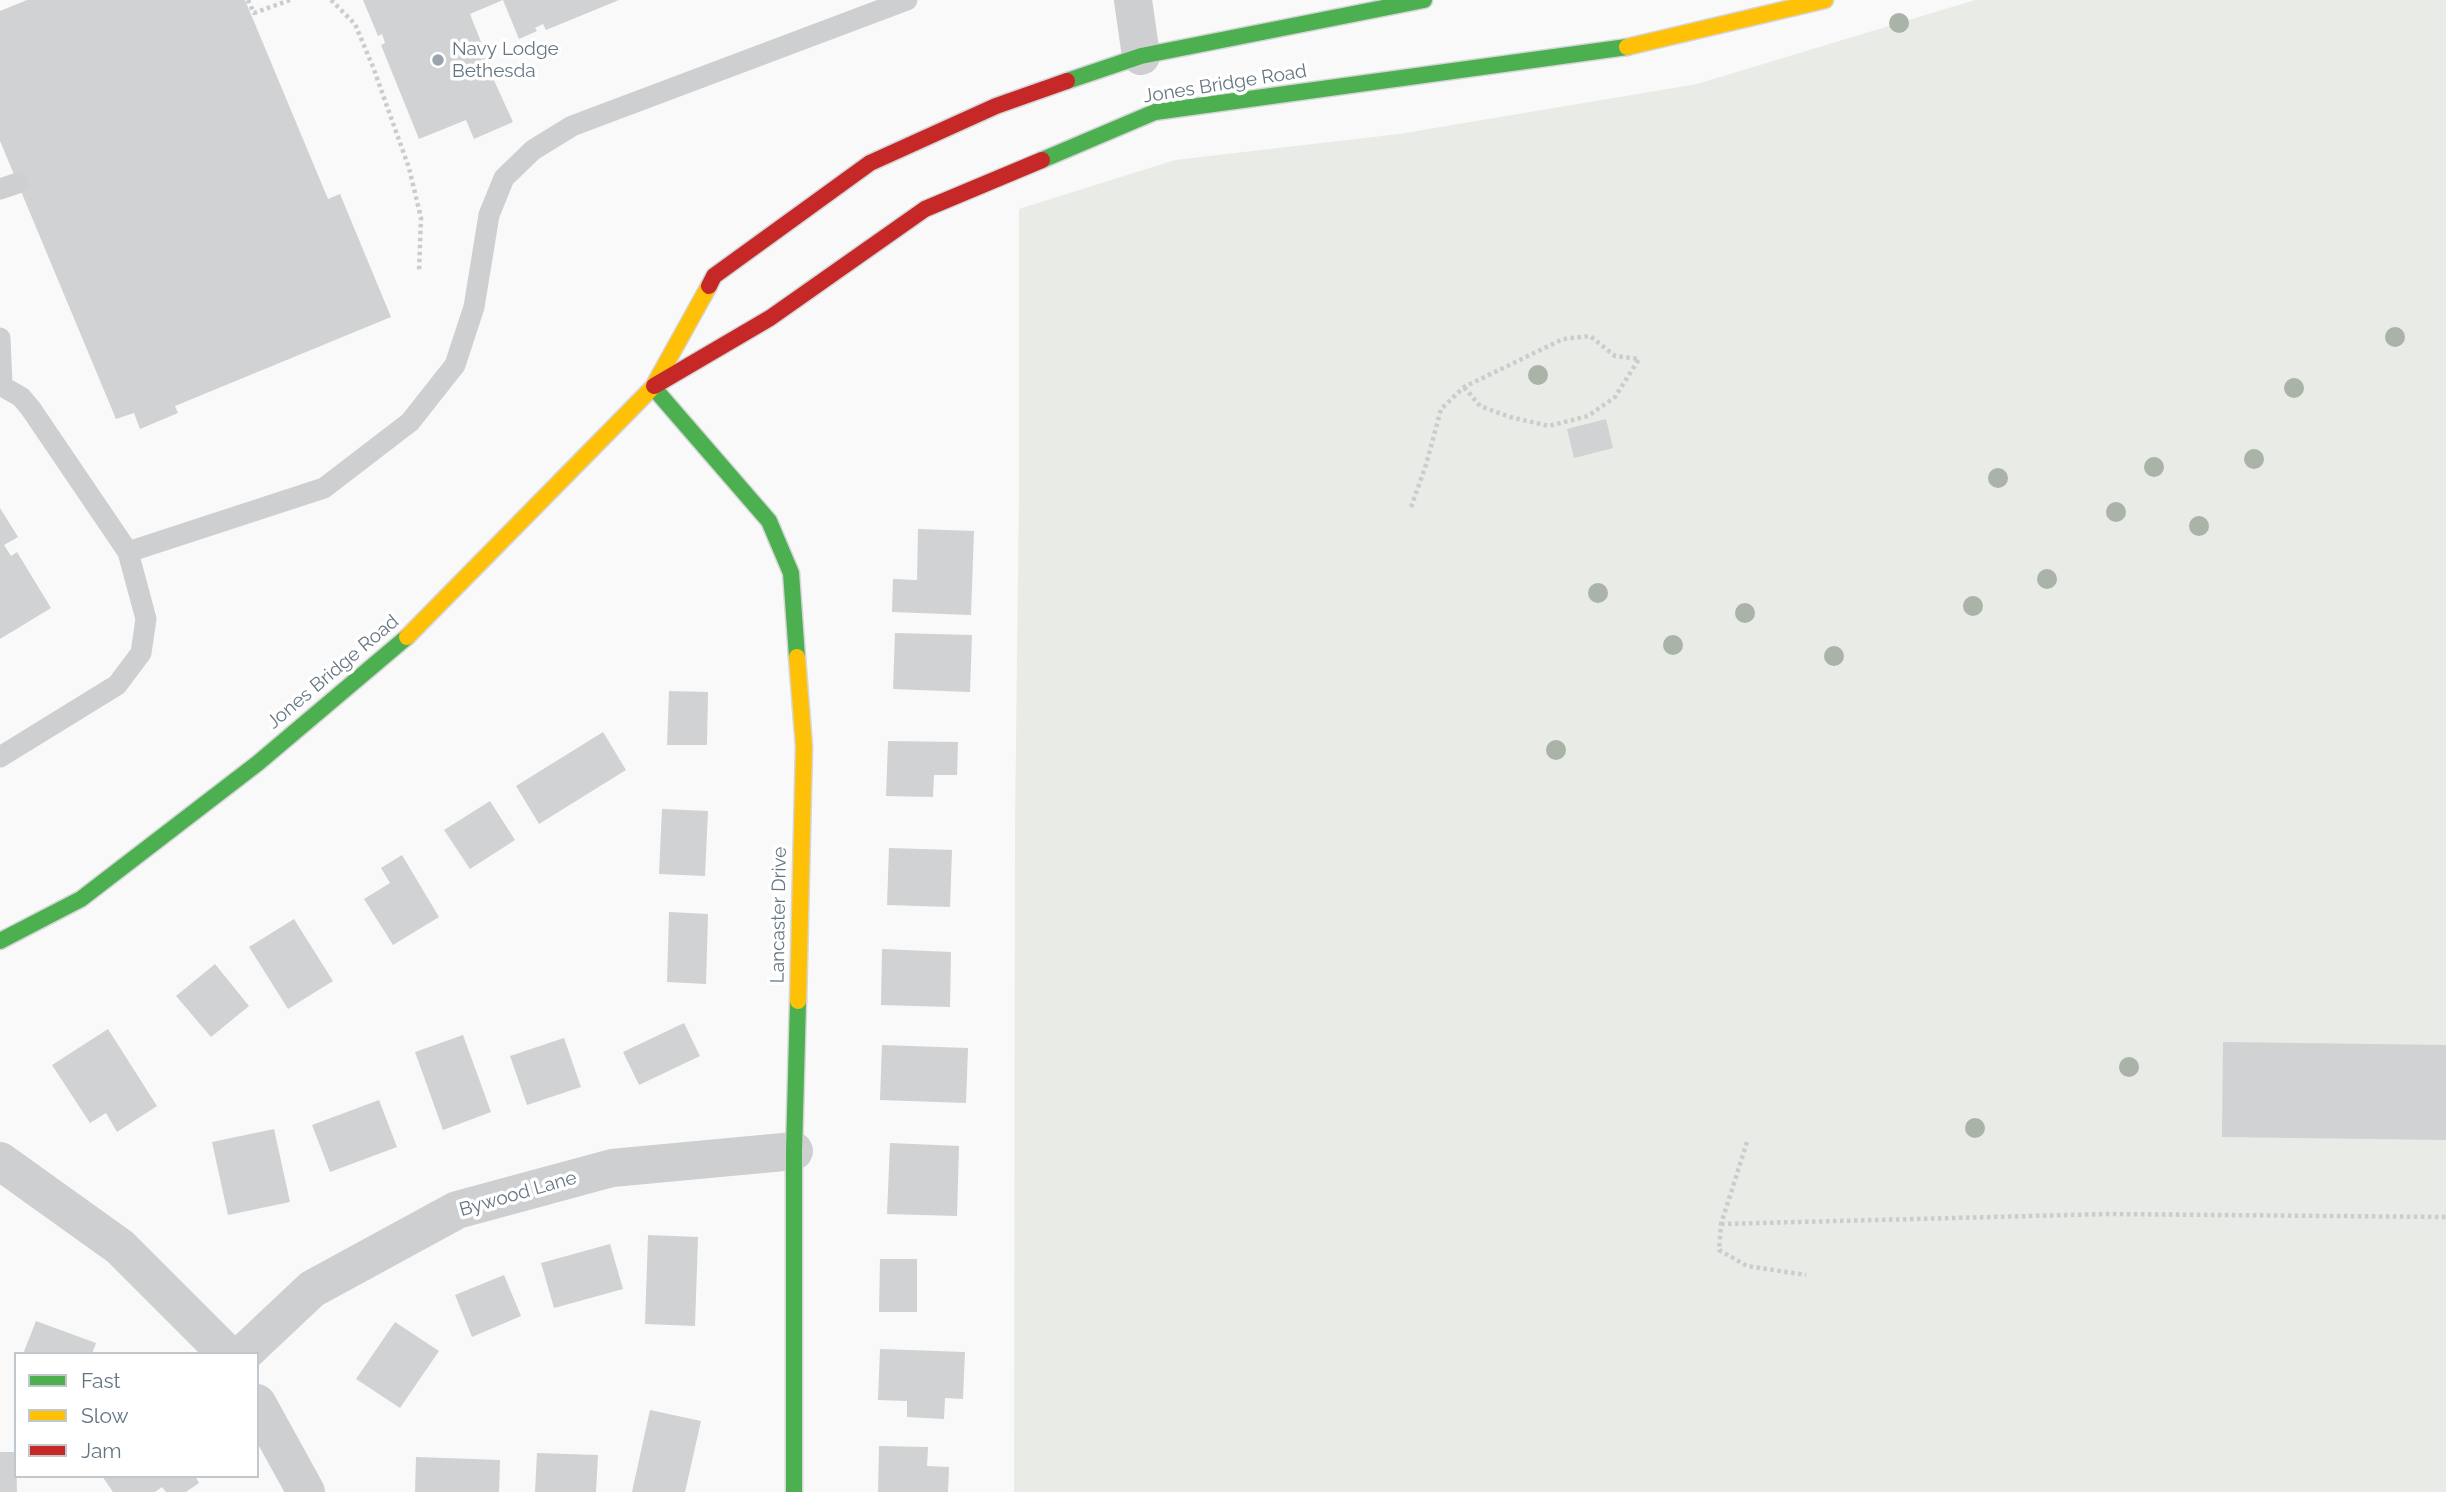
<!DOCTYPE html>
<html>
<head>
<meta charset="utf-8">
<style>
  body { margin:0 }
  #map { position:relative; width:2446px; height:1492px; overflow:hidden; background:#f9f9f9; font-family:Raleway,sans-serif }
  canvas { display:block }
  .legend { position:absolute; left:14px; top:1352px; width:245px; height:126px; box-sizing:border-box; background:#fff; border:2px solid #c1c8cd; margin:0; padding:9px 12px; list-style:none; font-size:21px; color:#657683 }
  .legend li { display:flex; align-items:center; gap:14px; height:35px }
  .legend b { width:35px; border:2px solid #c1c8cd }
</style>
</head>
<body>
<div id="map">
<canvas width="2446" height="1492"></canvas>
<ul class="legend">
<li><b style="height:9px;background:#4caf50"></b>Fast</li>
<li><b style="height:9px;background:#ffc107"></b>Slow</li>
<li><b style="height:9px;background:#c62828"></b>Jam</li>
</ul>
</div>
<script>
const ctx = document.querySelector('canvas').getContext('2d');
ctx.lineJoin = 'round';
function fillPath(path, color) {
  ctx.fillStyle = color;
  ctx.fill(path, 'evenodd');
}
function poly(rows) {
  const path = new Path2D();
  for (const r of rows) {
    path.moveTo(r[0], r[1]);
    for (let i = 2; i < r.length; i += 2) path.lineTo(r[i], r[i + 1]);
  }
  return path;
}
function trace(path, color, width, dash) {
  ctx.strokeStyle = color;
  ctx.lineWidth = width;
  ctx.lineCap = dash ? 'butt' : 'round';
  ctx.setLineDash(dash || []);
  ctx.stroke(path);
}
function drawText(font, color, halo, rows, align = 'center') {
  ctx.font = font + ' Raleway,sans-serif';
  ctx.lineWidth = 7;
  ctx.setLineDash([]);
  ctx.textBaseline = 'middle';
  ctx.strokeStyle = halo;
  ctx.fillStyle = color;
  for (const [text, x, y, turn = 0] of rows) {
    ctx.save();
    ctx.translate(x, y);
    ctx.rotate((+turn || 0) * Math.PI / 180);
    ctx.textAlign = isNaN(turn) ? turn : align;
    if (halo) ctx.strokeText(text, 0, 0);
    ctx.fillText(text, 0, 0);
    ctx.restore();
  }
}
fillPath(poly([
  [1975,0,2446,0,2446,1492,1014,1492,1015,828,1019,494,1019,209,1175,160,1399,134,1697,84]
]), '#e8ebe6');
fillPath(poly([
  [27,0,245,0,328,199,340,194,391,317,175,406,178,413,140,429,134,413,116,419,0,141,0,11],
  [363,0,619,0,546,30,543,24,535,28,537,31,519,39,503,0,470,14,494,75,492,76,513,122,474,139,466,120,419,139,381,45,385,43,382,34,378,36],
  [1606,419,1613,448,1574,458,1567,429],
  [0,508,18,537,4,545,11,556,17,552,51,608,0,639],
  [918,529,974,531,971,615,892,612,893,579,917,580],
  [895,633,972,635,970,692,893,689],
  [669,691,708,692,707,745,667,745],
  [603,732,626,770,539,824,516,786],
  [888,741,958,742,957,775,934,775,933,797,886,796],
  [490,801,515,840,470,869,444,830],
  [662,809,708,811,705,876,659,874],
  [889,848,952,850,950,907,887,905],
  [402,855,439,917,393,945,364,899,390,883,381,868],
  [669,912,708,914,706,984,667,982],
  [294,919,333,981,288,1009,249,947],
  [882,949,951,952,950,1007,881,1005],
  [215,964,249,1006,211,1037,176,996],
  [684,1023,700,1056,639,1085,623,1052],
  [108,1029,157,1106,117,1132,106,1113,90,1123,52,1065],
  [463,1035,491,1112,443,1130,415,1052],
  [564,1038,581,1087,527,1105,510,1056],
  [2223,1042,2446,1045,2446,1140,2222,1137],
  [882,1045,968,1048,966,1103,880,1100],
  [379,1100,397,1147,330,1172,312,1125],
  [274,1129,290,1202,228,1215,212,1142],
  [890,1143,959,1146,957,1216,887,1214],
  [648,1235,698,1237,695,1326,645,1324],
  [610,1244,623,1289,554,1308,541,1263],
  [880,1259,917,1259,917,1312,879,1312],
  [504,1275,521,1316,472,1337,455,1295],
  [36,1321,96,1343,92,1354,23,1354],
  [395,1322,439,1351,400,1408,356,1379],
  [880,1349,965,1352,963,1399,945,1398,944,1419,907,1417,907,1401,878,1400],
  [650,1410,701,1421,685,1492,632,1492],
  [879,1446,928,1447,927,1466,949,1467,948,1492,878,1492],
  [0,1452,16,1452,17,1492,0,1492],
  [537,1453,598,1455,596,1492,535,1492],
  [416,1457,500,1460,499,1492,415,1492],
  [102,1476,195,1476,199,1483,186,1492,166,1492,162,1487,155,1492,113,1492]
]), '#d0d2d3');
const fast = poly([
  [1067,81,1141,56,1424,0],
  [1042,160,1155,112,1627,47],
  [653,387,769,521,791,573,797,657],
  [0,941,81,899,258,763,407,637],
  [794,1492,794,1151,798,1001]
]);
const slow = poly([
  [1627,47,1825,0],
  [407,637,653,387,709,286],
  [797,657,804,747,798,1001]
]);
const jam = poly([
  [709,286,714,276,870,163,996,106,1067,81],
  [654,386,770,318,925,209,1042,160]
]);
trace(fast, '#d5d6d7', 19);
trace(slow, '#d5d6d7', 19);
trace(jam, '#d5d6d7', 19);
trace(poly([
  [248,0,254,13,290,0],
  [331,0,355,24,373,67,409,168,421,218,419,272],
  [1411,507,1426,465,1441,409,1464,387,1563,339,1590,336,1615,356,1639,359,1615,397,1588,416,1549,426,1510,417,1480,406,1464,387],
  [1747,1142,1721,1224,1719,1250,1747,1266,1806,1275],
  [1721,1224,2108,1214,2446,1217]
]), '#cbcccd', 4.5, [3.5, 3.5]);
trace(poly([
  [0,189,18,183],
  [0,338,2,385],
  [0,385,21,397,31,409,128,552,146,619,141,653,117,685,0,757],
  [128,552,324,488,410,422,455,365,474,307,489,215,504,178,533,150,572,126,907,0]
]), '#cecfd0', 21);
trace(poly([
  [1133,0,1141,56],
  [0,1161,120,1247,227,1354],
  [243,1354,312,1289,457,1210,612,1168,794,1151],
  [257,1403,306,1492]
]), '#cecfd0', 38);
trace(fast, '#4caf50', 16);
trace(slow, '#ffc107', 16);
trace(jam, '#c62828', 16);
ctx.fillStyle = '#a9b3a7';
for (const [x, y] of [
  [1899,23],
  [2395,337],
  [1538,375],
  [2294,388],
  [2254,459],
  [2154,467],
  [1998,478],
  [2116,512],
  [2199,526],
  [2047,579],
  [1598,593],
  [1973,606],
  [1745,613],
  [1673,645],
  [1834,656],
  [1556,750],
  [2129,1067],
  [1975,1128]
]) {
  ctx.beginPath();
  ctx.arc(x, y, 10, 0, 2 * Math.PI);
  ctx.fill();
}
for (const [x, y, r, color] of [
  [438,60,7,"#99a4ac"]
]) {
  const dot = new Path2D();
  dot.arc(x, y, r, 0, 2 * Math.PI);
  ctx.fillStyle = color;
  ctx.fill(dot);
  trace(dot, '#fff', 2.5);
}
drawText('19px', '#657683', '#fff', [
  ["Navy Lodge",452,49],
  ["Bethesda",452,71]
], 'left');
drawText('19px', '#657683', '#fff', [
  ["Jones Bridge Road",1225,84,-9],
  ["Jones Bridge Road",333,672,-40],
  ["Lancaster Drive",779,915,-89],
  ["Bywood Lane",518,1194,-16]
]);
</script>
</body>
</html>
